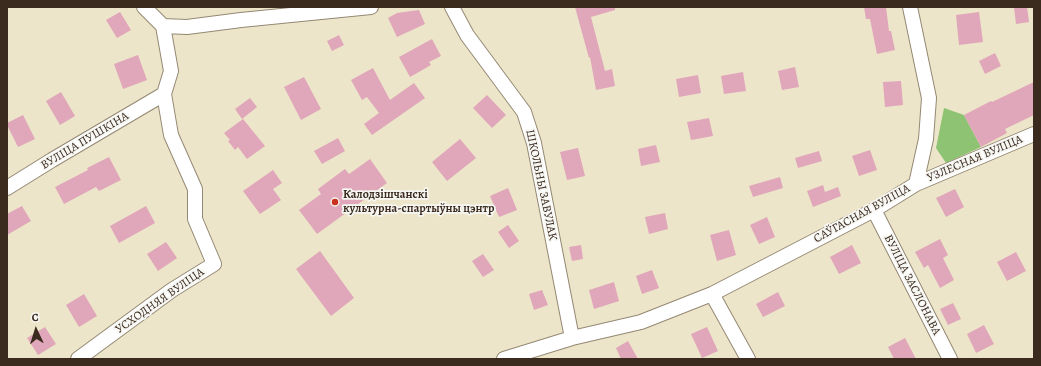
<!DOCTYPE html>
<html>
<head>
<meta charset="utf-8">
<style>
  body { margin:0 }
  #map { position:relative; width:1041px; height:366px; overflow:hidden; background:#ede5c9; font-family:Alegreya,serif }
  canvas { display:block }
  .frame { position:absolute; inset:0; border:8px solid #3b2a1e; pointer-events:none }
  .north { position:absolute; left:16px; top:310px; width:40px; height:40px; -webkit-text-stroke:3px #f6f6f2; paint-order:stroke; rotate:356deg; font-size:11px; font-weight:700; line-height:16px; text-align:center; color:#3b2a1e }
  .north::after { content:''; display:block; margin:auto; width:14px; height:18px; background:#3b2a1e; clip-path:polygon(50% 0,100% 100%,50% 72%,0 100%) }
</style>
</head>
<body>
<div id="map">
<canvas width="1041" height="366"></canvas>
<div class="frame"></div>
<div class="north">С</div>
</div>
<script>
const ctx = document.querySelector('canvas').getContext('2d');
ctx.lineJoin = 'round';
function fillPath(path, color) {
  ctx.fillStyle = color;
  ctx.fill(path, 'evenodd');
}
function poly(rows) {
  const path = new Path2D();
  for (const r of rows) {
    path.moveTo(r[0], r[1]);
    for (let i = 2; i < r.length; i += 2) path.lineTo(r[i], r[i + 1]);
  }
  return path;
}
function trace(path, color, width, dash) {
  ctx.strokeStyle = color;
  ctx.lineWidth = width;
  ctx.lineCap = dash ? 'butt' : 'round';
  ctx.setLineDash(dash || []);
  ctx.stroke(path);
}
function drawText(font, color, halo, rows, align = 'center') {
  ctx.font = font + ' Alegreya,serif';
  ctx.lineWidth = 3.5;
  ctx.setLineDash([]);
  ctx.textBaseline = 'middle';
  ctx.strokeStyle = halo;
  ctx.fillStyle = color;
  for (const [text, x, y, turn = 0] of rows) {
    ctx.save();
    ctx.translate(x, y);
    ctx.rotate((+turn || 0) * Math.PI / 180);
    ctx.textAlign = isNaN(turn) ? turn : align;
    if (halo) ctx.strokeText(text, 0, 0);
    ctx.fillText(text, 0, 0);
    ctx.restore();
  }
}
fillPath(poly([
  [944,108,964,115,981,147,946,163,936,148]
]), '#8fc374');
fillPath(poly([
  [575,7,615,7,615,10,591,17,605,71,612,69,615,86,596,90,590,57,589,58],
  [864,7,886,7,889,31,891,31,895,50,877,54,870,19,866,19],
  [1014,7,1027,7,1029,22,1016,24],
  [419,10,425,24,397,37,388,18,397,13],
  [120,12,131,30,117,38,106,20],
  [979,12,983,42,959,45,956,15],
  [339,35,344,45,332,51,327,41],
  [432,39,441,56,429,62,431,65,410,77,399,57],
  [995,53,1001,66,985,74,979,61],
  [138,55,147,80,123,89,114,64],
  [795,67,799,87,782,90,778,71],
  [373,68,390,100,414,83,425,98,372,135,364,124,379,113,367,97,362,100,351,80],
  [743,72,746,91,724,94,721,76],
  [698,75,701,93,679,97,676,79],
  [304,77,321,109,301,120,284,87],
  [901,81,903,105,885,107,883,82],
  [1034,82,1034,115,1005,129,1007,133,981,147,964,115,991,101,992,102],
  [61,92,75,116,60,125,46,101],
  [487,95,506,115,492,128,473,108],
  [250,98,257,107,242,119,235,109],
  [23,115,35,139,18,147,7,125,7,123],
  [709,118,713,136,691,140,687,122],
  [243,119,265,146,247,159,238,147,235,150,228,141,230,140,224,133],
  [338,138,345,151,322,164,314,151],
  [460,139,476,158,447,181,432,162],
  [656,145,660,162,641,166,638,149],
  [578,148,585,176,567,180,560,152],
  [870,150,877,170,859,176,852,156],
  [819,151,822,161,798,168,795,158],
  [109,157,121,180,99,191,96,187,64,204,55,187,88,170,87,168],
  [370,159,387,183,317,234,299,210,321,194,318,189,345,169,349,174],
  [273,170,282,183,273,189,281,200,260,214,243,191],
  [780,177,783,188,753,197,749,186],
  [823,185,825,192,838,187,841,196,813,207,807,191],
  [508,188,517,210,499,217,490,196],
  [955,189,964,207,946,217,936,198],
  [22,206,31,221,7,235,7,214],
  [146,206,155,223,119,243,110,226],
  [665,213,668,229,649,234,645,217],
  [767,217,775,237,759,244,750,225],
  [508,225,519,241,509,248,498,232],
  [729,230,736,255,717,261,710,235],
  [940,239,948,255,943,258,954,280,940,288,928,265,924,268,915,252],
  [166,242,177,258,158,271,147,254],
  [581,245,583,259,572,261,569,247],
  [852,245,861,263,839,274,830,257],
  [320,251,354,298,331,316,296,269],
  [1016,252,1026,271,1007,281,997,262],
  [483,254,494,270,483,277,472,261],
  [652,270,659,288,642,294,636,276],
  [614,282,619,301,594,309,589,290],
  [542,290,548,305,534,310,529,294],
  [778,292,785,306,763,317,756,304],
  [84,294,97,316,79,327,66,305],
  [953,303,961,319,948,325,940,309],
  [984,325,994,344,976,353,967,334],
  [45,327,56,344,38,355,27,338],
  [707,327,718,351,702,358,691,334],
  [905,338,916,359,894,359,888,347],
  [628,341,638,359,621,359,616,348]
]), '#e0a6ba');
const street = poly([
  [452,7,467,35,524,112,534,143,572,338],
  [910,7,929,98,926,139,916,184],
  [163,26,187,27,241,20,371,7],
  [7,188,52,160,164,94],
  [874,210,950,359],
  [712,294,748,359],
  [78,359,172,290,214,264,195,219,195,189,171,135,164,94,171,71,163,26,144,7],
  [504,359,572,338,641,322,712,294,874,210,916,184,1034,134]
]);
trace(street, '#948874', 16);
trace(street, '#fff', 14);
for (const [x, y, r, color] of [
  [335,202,4,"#c8321e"]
]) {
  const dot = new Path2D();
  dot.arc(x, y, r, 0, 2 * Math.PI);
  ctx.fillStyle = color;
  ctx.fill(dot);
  trace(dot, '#f6f6f2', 1.5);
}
drawText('12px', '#3b2a1e', '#f6f6f2', [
  ["ВУЛІЦА ПУШКІНА",85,141,-31],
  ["УЗЛЕСНАЯ ВУЛІЦА",975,159,-23],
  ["ШКОЛЬНЫ ЗАВУЛАК",541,185,78],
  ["САЎГАСНАЯ ВУЛІЦА",862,214,-29],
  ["ВУЛІЦА ЗАСЛОНАВА",912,285,63],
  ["УСХОДНЯЯ ВУЛІЦА",160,301,-35]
]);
drawText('bold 12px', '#3b2a1e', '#f6f6f2', [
  ["Калодзішчанскі",343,195],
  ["культурна-спартыўны цэнтр",343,209]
], 'left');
</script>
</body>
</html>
